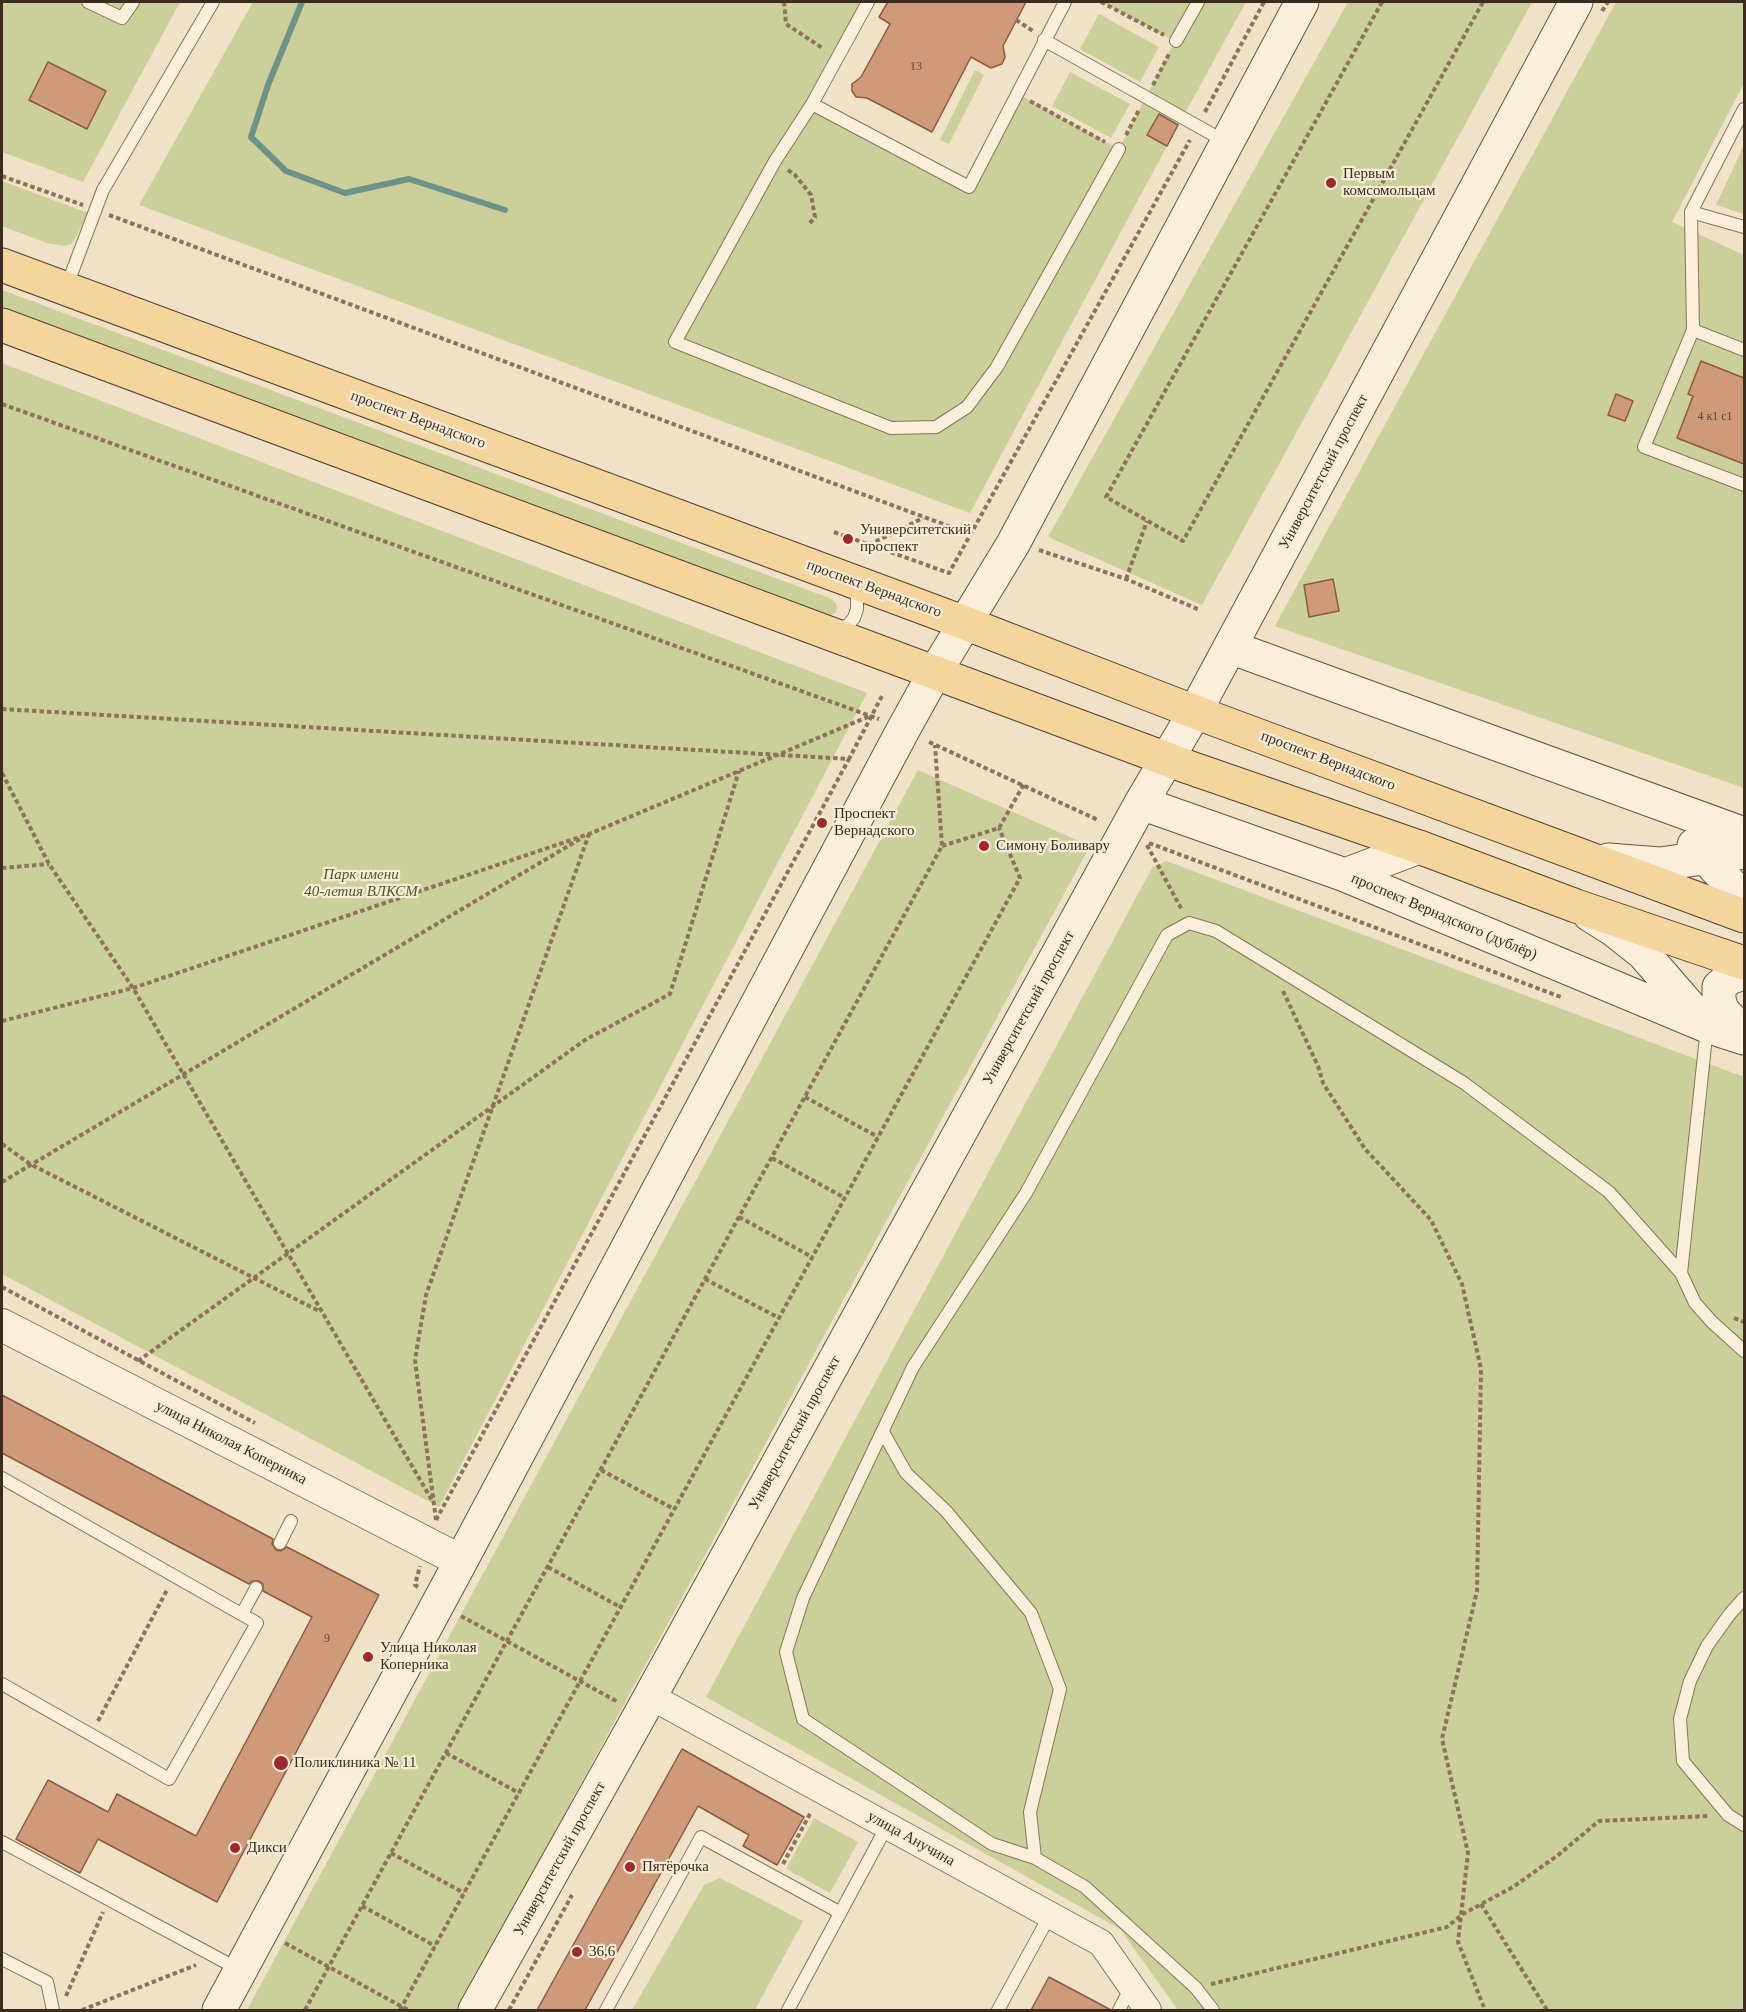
<!DOCTYPE html>
<html>
<head>
<meta charset="utf-8">
<style>
  body { margin:0 }
  #map { position:relative; width:1746px; height:2012px; overflow:hidden; background:#f0e2c6; font-family:"Times New Roman",serif }
  canvas { display:block }
  .frame { position:absolute; inset:0; border:3px solid #3c2c1f; pointer-events:none }
</style>
</head>
<body>
<div id="map">
<canvas width="1746" height="2012"></canvas>
<div class="frame"></div>
</div>
<script>
const ctx = document.querySelector('canvas').getContext('2d');
ctx.lineJoin = 'round';
function fillPath(path, color) {
  ctx.fillStyle = color;
  ctx.fill(path, 'evenodd');
}
function poly(rows) {
  const path = new Path2D();
  for (const r of rows) {
    path.moveTo(r[0], r[1]);
    for (let i = 2; i < r.length; i += 2) path.lineTo(r[i], r[i + 1]);
  }
  return path;
}
function trace(path, color, width, dash) {
  ctx.strokeStyle = color;
  ctx.lineWidth = width;
  ctx.lineCap = dash ? 'butt' : 'round';
  ctx.setLineDash(dash || []);
  ctx.stroke(path);
}
function drawText(font, color, halo, rows, align = 'center') {
  ctx.font = font + ' "Times New Roman",serif';
  ctx.lineWidth = 4.5;
  ctx.setLineDash([]);
  ctx.textBaseline = 'middle';
  ctx.strokeStyle = halo;
  ctx.fillStyle = color;
  for (const [text, x, y, turn = 0] of rows) {
    ctx.save();
    ctx.translate(x, y);
    ctx.rotate((+turn || 0) * Math.PI / 180);
    ctx.textAlign = isNaN(turn) ? turn : align;
    if (halo) ctx.strokeText(text, 0, 0);
    ctx.fillText(text, 0, 0);
    ctx.restore();
  }
}
fillPath(poly([
  [2,2,180,2,83,182,2,152],
  [253,2,860,2,808,101,969,187,1016,93,1119,149,1175,41,1101,2,1246,2,1167,146,970,513,139,205],
  [1348,2,1532,2,1202,605,1048,537],
  [1616,2,1744,2,1744,83,1672,222,1744,255,1744,788,1275,626],
  [1099,14,1159,47,1140,82,1080,49],
  [975,70,984,75,949,144,940,140],
  [1070,72,1130,104,1111,138,1052,106],
  [1744,145,1744,214,1716,205],
  [2,181,88,213,73,243,64,246,47,243,2,226],
  [2,290,832,599,837,605,836,612,829,617,2,309],
  [2,363,867,693,439,1507,2,1274],
  [918,770,1090,846,458,2010,247,2010],
  [1166,861,1744,1077,1744,2010,1178,2010,1120,1929,706,1697,1152,868],
  [814,1818,858,1842,830,1893,786,1869],
  [720,1878,803,1921,755,2010,632,2010,704,1885]
]), '#cbcf99');
trace(poly([
  [302,2,268,85,251,137,286,171,345,193,409,179,505,210]
]), '#6d9288', 6);
const building = poly([
  [888,2,1026,2,1003,46,1005,57,1002,64,991,68,971,57,932,132,867,98,856,97,852,91,852,84,861,77,890,24,879,17,888,2],
  [48,62,106,91,87,129,29,100,48,62],
  [1159,114,1178,125,1167,146,1147,135,1159,114],
  [1701,361,1744,378,1744,464,1677,438,1693,396,1688,394,1701,361],
  [1616,394,1633,401,1625,421,1608,415,1616,394],
  [1333,579,1339,611,1309,617,1304,585,1333,579],
  [2,1395,273,1539,272,1544,276,1550,281,1551,287,1547,379,1595,217,1902,98,1839,80,1873,16,1839,48,1780,108,1812,117,1794,196,1836,312,1617,263,1591,263,1584,259,1581,252,1581,249,1584,2,1453,2,1395],
  [682,1749,804,1817,777,1865,743,1846,749,1835,698,1806,585,2010,537,2010,682,1749],
  [1049,1977,1111,2010,1031,2010,1049,1977]
]);
fillPath(building, '#cf9a7a');
trace(building, '#8c5b3f', 1.5);
const service = poly([
  [88,2,122,18,133,2],
  [868,2,812,104,775,161,675,342,891,428,936,427,967,407,997,367,1119,149],
  [1044,40,1226,142],
  [1176,41,1198,2],
  [812,104,969,187,1065,2],
  [1744,109,1691,212,1744,227],
  [1691,212,1693,330,1744,350],
  [66,288,103,190,213,2],
  [1693,330,1644,447,1744,485],
  [835,630,848,625,854,618,857,609,857,597,850,586],
  [1681,1273,1707,1027],
  [883,1432,906,1473,946,1511,1031,1613,1060,1689,1030,1812,1035,1858],
  [2,1478,257,1623,169,1779,2,1684],
  [280,1543,291,1521],
  [1744,1598,1729,1615,1707,1646,1690,1681,1680,1719,1683,1761,1728,1815,1744,1825],
  [242,1614,256,1588],
  [2,1842,238,1969],
  [2,1959,47,1982,53,2010],
  [606,2010,701,1837,839,1912],
  [788,2010,887,1826],
  [998,2010,1050,1915],
  [1119,2010,1131,1987],
  [1213,2010,1196,1988,1085,1887,1035,1858,992,1844,803,1719,786,1652,803,1598,913,1367,1026,1193,1167,935,1189,923,1216,931,1464,1083,1609,1192,1681,1273,1695,1303,1712,1322,1744,1351]
]);
const minor = poly([
  [650,1696,1101,1943,1148,2010]
]);
const tertiary = poly([
  [2,1325,461,1561]
]);
const secondary = poly([
  [1230,647,1744,834],
  [1141,803,1345,875,1707,1026,1744,1038],
  [1694,845,1744,899],
  [1608,860,1660,864,1744,852],
  [1345,875,1419,847],
  [1590,915,1614,930,1643,953,1702,1021],
  [1744,973,1729,978,1719,987,1719,999,1722,1010,1735,1024,1744,1032],
  [219,2010,461,1561,903,730,934,674,1013,544,1302,2],
  [475,2010,640,1715,1141,803,1195,712,1576,2]
]);
const primary = poly([
  [2,265,965,623,1195,712,1744,916],
  [2,325,1188,767,1419,847,1576,906,1744,963]
]);
trace(service, '#8c735b', 14);
trace(minor, '#8c735b', 28);
trace(tertiary, '#8c735b', 34);
trace(secondary, '#6e543e', 35);
trace(primary, '#5a412f', 35);
trace(poly([
  [784,2,786,24,824,49],
  [1101,2,1164,35],
  [1382,2,1106,497,1183,541,1483,2],
  [1602,11,1608,2],
  [1016,20,1033,31],
  [1153,85,1169,54],
  [1030,101,1105,142],
  [1205,112,1264,2],
  [1126,135,1139,110],
  [788,170,795,175,811,195,815,217,809,224],
  [2,176,83,205],
  [109,215,970,534],
  [2,404,879,719],
  [834,532,949,573,1190,140],
  [869,545,923,518],
  [1039,550,1126,579,1200,610],
  [1126,579,1147,521],
  [2,709,849,759,883,694],
  [929,742,1098,820],
  [2,773,49,864,133,988,433,1502],
  [1149,843,1561,997],
  [1147,845,1182,910],
  [942,846,999,828,1024,784],
  [2,868,49,864],
  [1283,991,1318,1066,1323,1083,1365,1149,1431,1220,1462,1284,1481,1369,1477,1591,1442,1739,1468,1853,1458,1942,1485,2010],
  [2,1021,133,988,589,834,870,716],
  [805,1097,878,1137],
  [2,1144,30,1164,319,1311],
  [772,1158,845,1198],
  [2,1182,580,839],
  [739,1217,812,1257],
  [705,1279,779,1318],
  [2,1287,255,1423],
  [1734,1318,1744,1322],
  [138,1361,585,1040,670,994,739,771],
  [601,1470,674,1509],
  [436,1520,849,759],
  [436,1520,415,1360,426,1295,589,834],
  [548,1567,620,1607],
  [418,1587,415,1585,420,1566],
  [461,1616,618,1702],
  [98,1721,167,1590],
  [446,1753,519,1793],
  [391,1853,464,1893],
  [783,1864,811,1812],
  [1481,1904,1547,2010],
  [362,1906,435,1946],
  [285,1943,408,2010],
  [1211,1984,1447,1927,1463,1914,1513,1887,1557,1856,1599,1821,1709,1816],
  [66,1996,103,1912],
  [82,2010,196,1965],
  [305,2010,942,846,935,745],
  [400,2010,1020,878,999,828],
  [509,2010,572,1895]
]), '#8c735b', 4, [4.5, 3]);
trace(service, '#faefda', 12);
trace(minor, '#faefda', 26);
trace(tertiary, '#faefda', 32);
trace(secondary, '#faefda', 33);
trace(primary, '#f4d59d', 33);
for (const [x, y, r, color] of [
  [1331,183,6,"#9d282e"],
  [848,539,6,"#9d282e"],
  [822,823,6,"#9d282e"],
  [984,846,6,"#9d282e"],
  [368,1657,6,"#9d282e"],
  [281,1763,8,"#9d282e"],
  [235,1848,6,"#9d282e"],
  [630,1867,6,"#9d282e"],
  [577,1952,6,"#9d282e"]
]) {
  const dot = new Path2D();
  dot.arc(x, y, r, 0, 2 * Math.PI);
  ctx.fillStyle = color;
  ctx.fill(dot);
  trace(dot, '#f7ecd6', 2);
}
drawText('12px', '#614836', null, [
  ["13",916,67],
  ["4 к1 с1",1715,417],
  ["9",327,1639]
]);
drawText('15px', '#3c2c1f', '#f7ecd6', [
  ["Первым",1343,174],
  ["комсомольцам",1343,191],
  ["Университетский",860,530],
  ["проспект",860,547],
  ["Проспект",834,814],
  ["Вернадского",834,831],
  ["Симону Боливару",996,846],
  ["Улица Николая",380,1648],
  ["Коперника",380,1665],
  ["Поликлиника № 11",294,1763],
  ["Дикси",247,1848],
  ["Пятёрочка",642,1867],
  ["36,6",589,1952]
], 'left');
drawText('15px', '#3c2c1f', '#f7ecd6', [
  ["проспект Вернадского",418,420,20],
  ["Университетский проспект",1324,472,-62],
  ["проспект Вернадского",874,589,20],
  ["проспект Вернадского",1328,761,21],
  ["проспект Вернадского (дублёр)",1444,917,23],
  ["Университетский проспект",1029,1008,-61],
  ["Университетский проспект",795,1433,-61],
  ["улица Николая Коперника",231,1443,27],
  ["улица Анучина",911,1839,29],
  ["Университетский проспект",560,1859,-61]
]);
drawText('italic 15px', '#4e5925', '#f7ecd6', [
  ["Парк имени",361,875],
  ["40-летия ВЛКСМ",361,892]
]);
</script>
</body>
</html>
